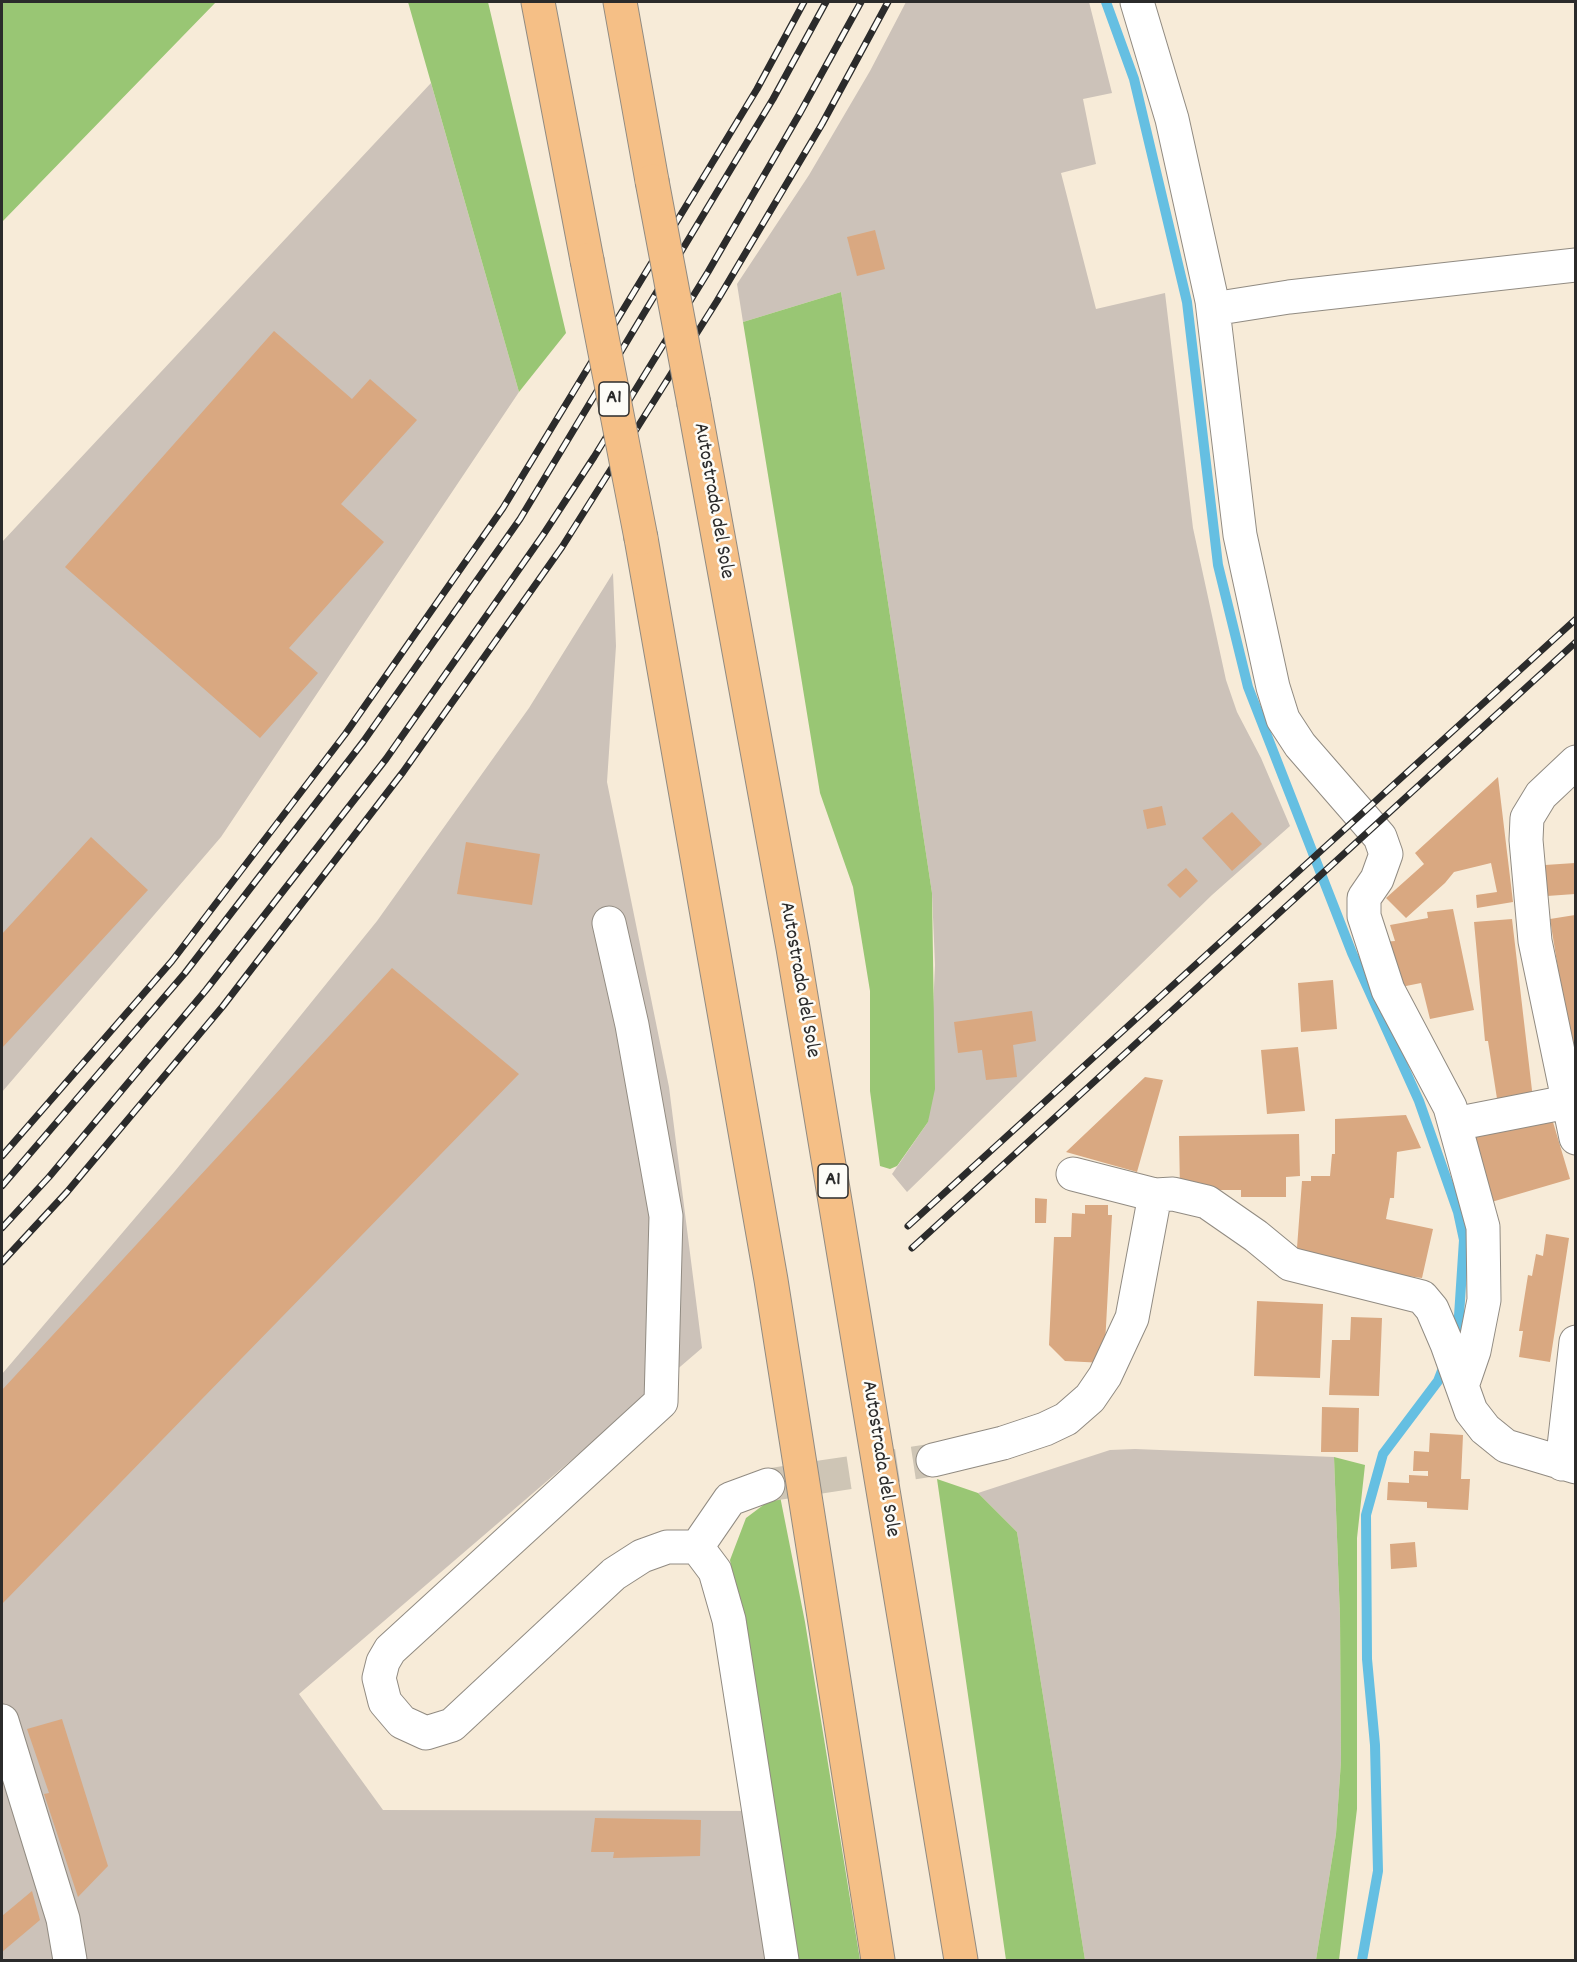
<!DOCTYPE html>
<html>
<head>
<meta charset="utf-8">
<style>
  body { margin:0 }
  #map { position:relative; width:1577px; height:1962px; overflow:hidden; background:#f7ebd8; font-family:Dekko,sans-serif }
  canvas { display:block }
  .frame { position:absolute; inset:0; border:3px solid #2b2b2b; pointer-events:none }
</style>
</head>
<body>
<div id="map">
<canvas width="1577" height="1962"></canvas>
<div class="frame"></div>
</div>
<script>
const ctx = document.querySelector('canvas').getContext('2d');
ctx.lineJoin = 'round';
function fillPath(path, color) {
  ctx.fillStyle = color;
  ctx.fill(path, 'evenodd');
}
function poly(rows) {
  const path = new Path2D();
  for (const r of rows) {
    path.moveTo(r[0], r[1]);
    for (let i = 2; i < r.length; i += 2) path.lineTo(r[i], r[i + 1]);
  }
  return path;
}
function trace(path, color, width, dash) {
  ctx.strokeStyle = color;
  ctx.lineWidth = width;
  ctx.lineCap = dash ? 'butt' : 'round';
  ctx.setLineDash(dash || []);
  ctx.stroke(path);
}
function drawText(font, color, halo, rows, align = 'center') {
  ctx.font = font + ' Dekko,sans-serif';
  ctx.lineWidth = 5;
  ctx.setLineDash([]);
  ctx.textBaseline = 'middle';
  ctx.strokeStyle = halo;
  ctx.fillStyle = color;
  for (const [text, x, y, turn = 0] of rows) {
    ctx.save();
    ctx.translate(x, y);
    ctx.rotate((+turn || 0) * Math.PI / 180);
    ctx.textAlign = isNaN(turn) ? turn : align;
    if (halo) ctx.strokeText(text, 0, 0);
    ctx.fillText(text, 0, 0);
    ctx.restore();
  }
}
fillPath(poly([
  [906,2,1089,2,1112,93,1083,99,1096,164,1061,173,1096,309,1165,293,1193,528,1226,680,1237,712,1261,758,1290,826,1212,895,907,1192,892,1174,928,1122,935,965,932,893,841,292,743,322,737,284,809,175,870,71],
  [431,83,519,392,221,837,2,1092,2,542],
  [613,573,616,646,607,782,669,1087,702,1348,299,1694,383,1810,771,1811,796,1960,2,1960,2,1374,175,1171,377,921,529,708],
  [1135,1449,1334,1457,1340,1617,1341,1761,1336,1834,1316,1960,1085,1960,1017,1532,978,1493,1110,1450]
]), '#ccc2b9');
fillPath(poly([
  [2,2,216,2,2,222],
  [408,2,488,2,566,333,519,392],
  [841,292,932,893,935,1089,928,1122,897,1166,890,1169,880,1166,870,1091,870,991,853,887,820,793,743,322],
  [1334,1457,1365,1465,1357,1538,1357,1809,1339,1960,1316,1960,1336,1834,1341,1761,1340,1617],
  [937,1479,978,1493,1017,1532,1085,1960,1006,1960],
  [780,1496,805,1622,860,1960,796,1960,730,1560,746,1518,770,1500]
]), '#99c674');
trace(poly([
  [1106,2,1134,79,1187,302,1218,565,1248,687,1352,953,1419,1101,1458,1212,1464,1240,1458,1331,1454,1340],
  [1362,1960,1378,1871,1375,1745,1367,1659,1366,1515,1383,1454,1438,1381,1445,1363]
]), '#65bfe2', 10);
fillPath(poly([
  [875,230,885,269,857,276,847,237],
  [274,331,352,399,370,379,417,420,341,504,384,542,289,648,318,673,260,738,65,567],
  [1498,777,1513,902,1477,908,1476,895,1497,892,1491,863,1454,872,1445,883,1406,918,1386,898,1424,864,1415,853],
  [1162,806,1166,825,1147,829,1143,810],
  [1232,812,1262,844,1232,871,1202,838],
  [91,837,148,890,2,1048,2,934],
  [466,842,540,854,532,905,457,894],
  [1575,863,1575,894,1547,896,1545,865],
  [1186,868,1198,881,1180,898,1167,885],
  [1453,909,1474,1010,1430,1019,1421,983,1396,988,1382,942,1395,941,1390,925,1428,918,1427,912],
  [1575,915,1575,1068,1574,1068,1550,919],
  [1512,919,1533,1099,1498,1105,1488,1041,1485,1041,1474,922],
  [392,968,519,1074,2,1604,2,1390],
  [1333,980,1337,1029,1301,1032,1298,983],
  [1032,1011,1036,1041,1013,1045,1017,1077,986,1080,982,1050,958,1053,954,1022],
  [1298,1047,1305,1111,1267,1114,1261,1050],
  [1145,1077,1163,1080,1137,1172,1066,1152],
  [1550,1112,1570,1179,1488,1203,1468,1136],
  [1406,1115,1421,1148,1397,1152,1394,1198,1390,1198,1386,1219,1433,1229,1422,1278,1296,1261,1302,1181,1311,1181,1311,1176,1330,1176,1332,1154,1335,1154,1335,1119],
  [1299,1134,1300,1176,1286,1177,1286,1197,1241,1197,1241,1190,1180,1190,1179,1136],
  [1035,1198,1047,1199,1046,1223,1035,1223],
  [1085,1205,1108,1205,1108,1215,1112,1215,1104,1363,1065,1361,1049,1345,1054,1237,1071,1237,1072,1213,1085,1214],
  [1546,1234,1569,1238,1550,1362,1519,1357,1523,1331,1519,1331,1528,1275,1532,1276,1536,1254,1543,1256],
  [1257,1301,1323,1304,1320,1378,1254,1376],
  [1351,1317,1382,1318,1379,1396,1329,1395,1332,1340,1350,1340],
  [1322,1407,1359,1408,1358,1452,1321,1452],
  [1430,1433,1463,1435,1461,1479,1470,1479,1468,1510,1427,1508,1427,1502,1387,1500,1388,1482,1409,1483,1409,1475,1428,1476,1428,1471,1413,1471,1414,1451,1429,1452],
  [1415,1542,1417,1567,1391,1569,1390,1544],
  [62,1719,108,1866,78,1897,44,1794,49,1793,27,1729],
  [595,1818,701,1820,700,1856,613,1858,614,1852,591,1852],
  [32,1891,40,1920,2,1952,2,1916]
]), '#d9a881');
trace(poly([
  [768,1485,933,1460]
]), '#cec5b5', 33, [33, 16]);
const minor = poly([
  [1137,2,1172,119,1212,301,1240,535,1273,687,1283,719,1300,745,1380,837,1386,854,1377,879,1364,898,1364,916,1388,990,1450,1107,1483,1227,1484,1300,1474,1351,1462,1386],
  [1213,309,1289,297,1576,265],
  [1576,762,1541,795,1527,818,1526,840,1535,941,1576,1138],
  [609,923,632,1025,666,1216,661,1402,390,1650,383,1662,379,1678,385,1702,402,1722,426,1733,452,1725,614,1574,642,1556,667,1547,697,1547],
  [1455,1124,1567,1102],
  [1073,1174,1155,1195,1173,1194,1207,1202,1256,1236,1290,1264,1422,1297,1432,1309,1447,1344,1471,1411,1485,1429,1506,1446,1576,1467],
  [933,1460,1003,1443,1045,1429,1066,1419,1090,1398,1105,1376,1132,1318,1155,1195],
  [1562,1464,1576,1342],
  [697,1547,715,1571,729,1620,782,1960],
  [697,1547,730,1499,768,1485],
  [2,1721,63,1919,70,1960]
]);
const motorway = poly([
  [538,2,587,260],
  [620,2,652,181],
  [694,404,793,948,961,1960],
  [641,538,771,1280,878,1960]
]);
trace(minor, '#918b82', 35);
trace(motorway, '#918b82', 35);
trace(minor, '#fff', 33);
trace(motorway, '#f5bf86', 33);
const rail = poly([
  [2,1156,172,961,346,733,503,508,757,89,804,2],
  [2,1186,185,973,363,742,520,519,773,99,826,2],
  [908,1226,1576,619],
  [2,1228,49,1177,206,990,386,759,543,535,594,457,708,272,800,113,861,2],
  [912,1248,1576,642],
  [2,1262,67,1192,223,1006,403,772,562,547,717,301,822,124,888,2]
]);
trace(rail, '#2b2b2b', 7);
trace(rail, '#fdfcf7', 4.5, [14]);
const motorwayBridge = poly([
  [652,181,694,404],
  [587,260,641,538]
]);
trace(motorwayBridge, '#918b82', 35, []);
trace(motorwayBridge, '#f5bf86', 33);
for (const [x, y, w] of [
  [614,399,30],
  [833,1181,30]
]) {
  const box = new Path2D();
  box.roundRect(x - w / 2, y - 17, w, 34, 4.5);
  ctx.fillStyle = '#fdfcf7';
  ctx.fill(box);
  trace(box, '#2b2b2b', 1.5);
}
drawText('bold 20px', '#2b2b2b', null, [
  ["A1",614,399],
  ["A1",833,1181]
]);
drawText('21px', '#2b2b2b', '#fdfcf7', [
  ["Autostrada del Sole",712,501,80],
  ["Autostrada del Sole",798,980,80],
  ["Autostrada del Sole",879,1459,81]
]);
</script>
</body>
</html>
